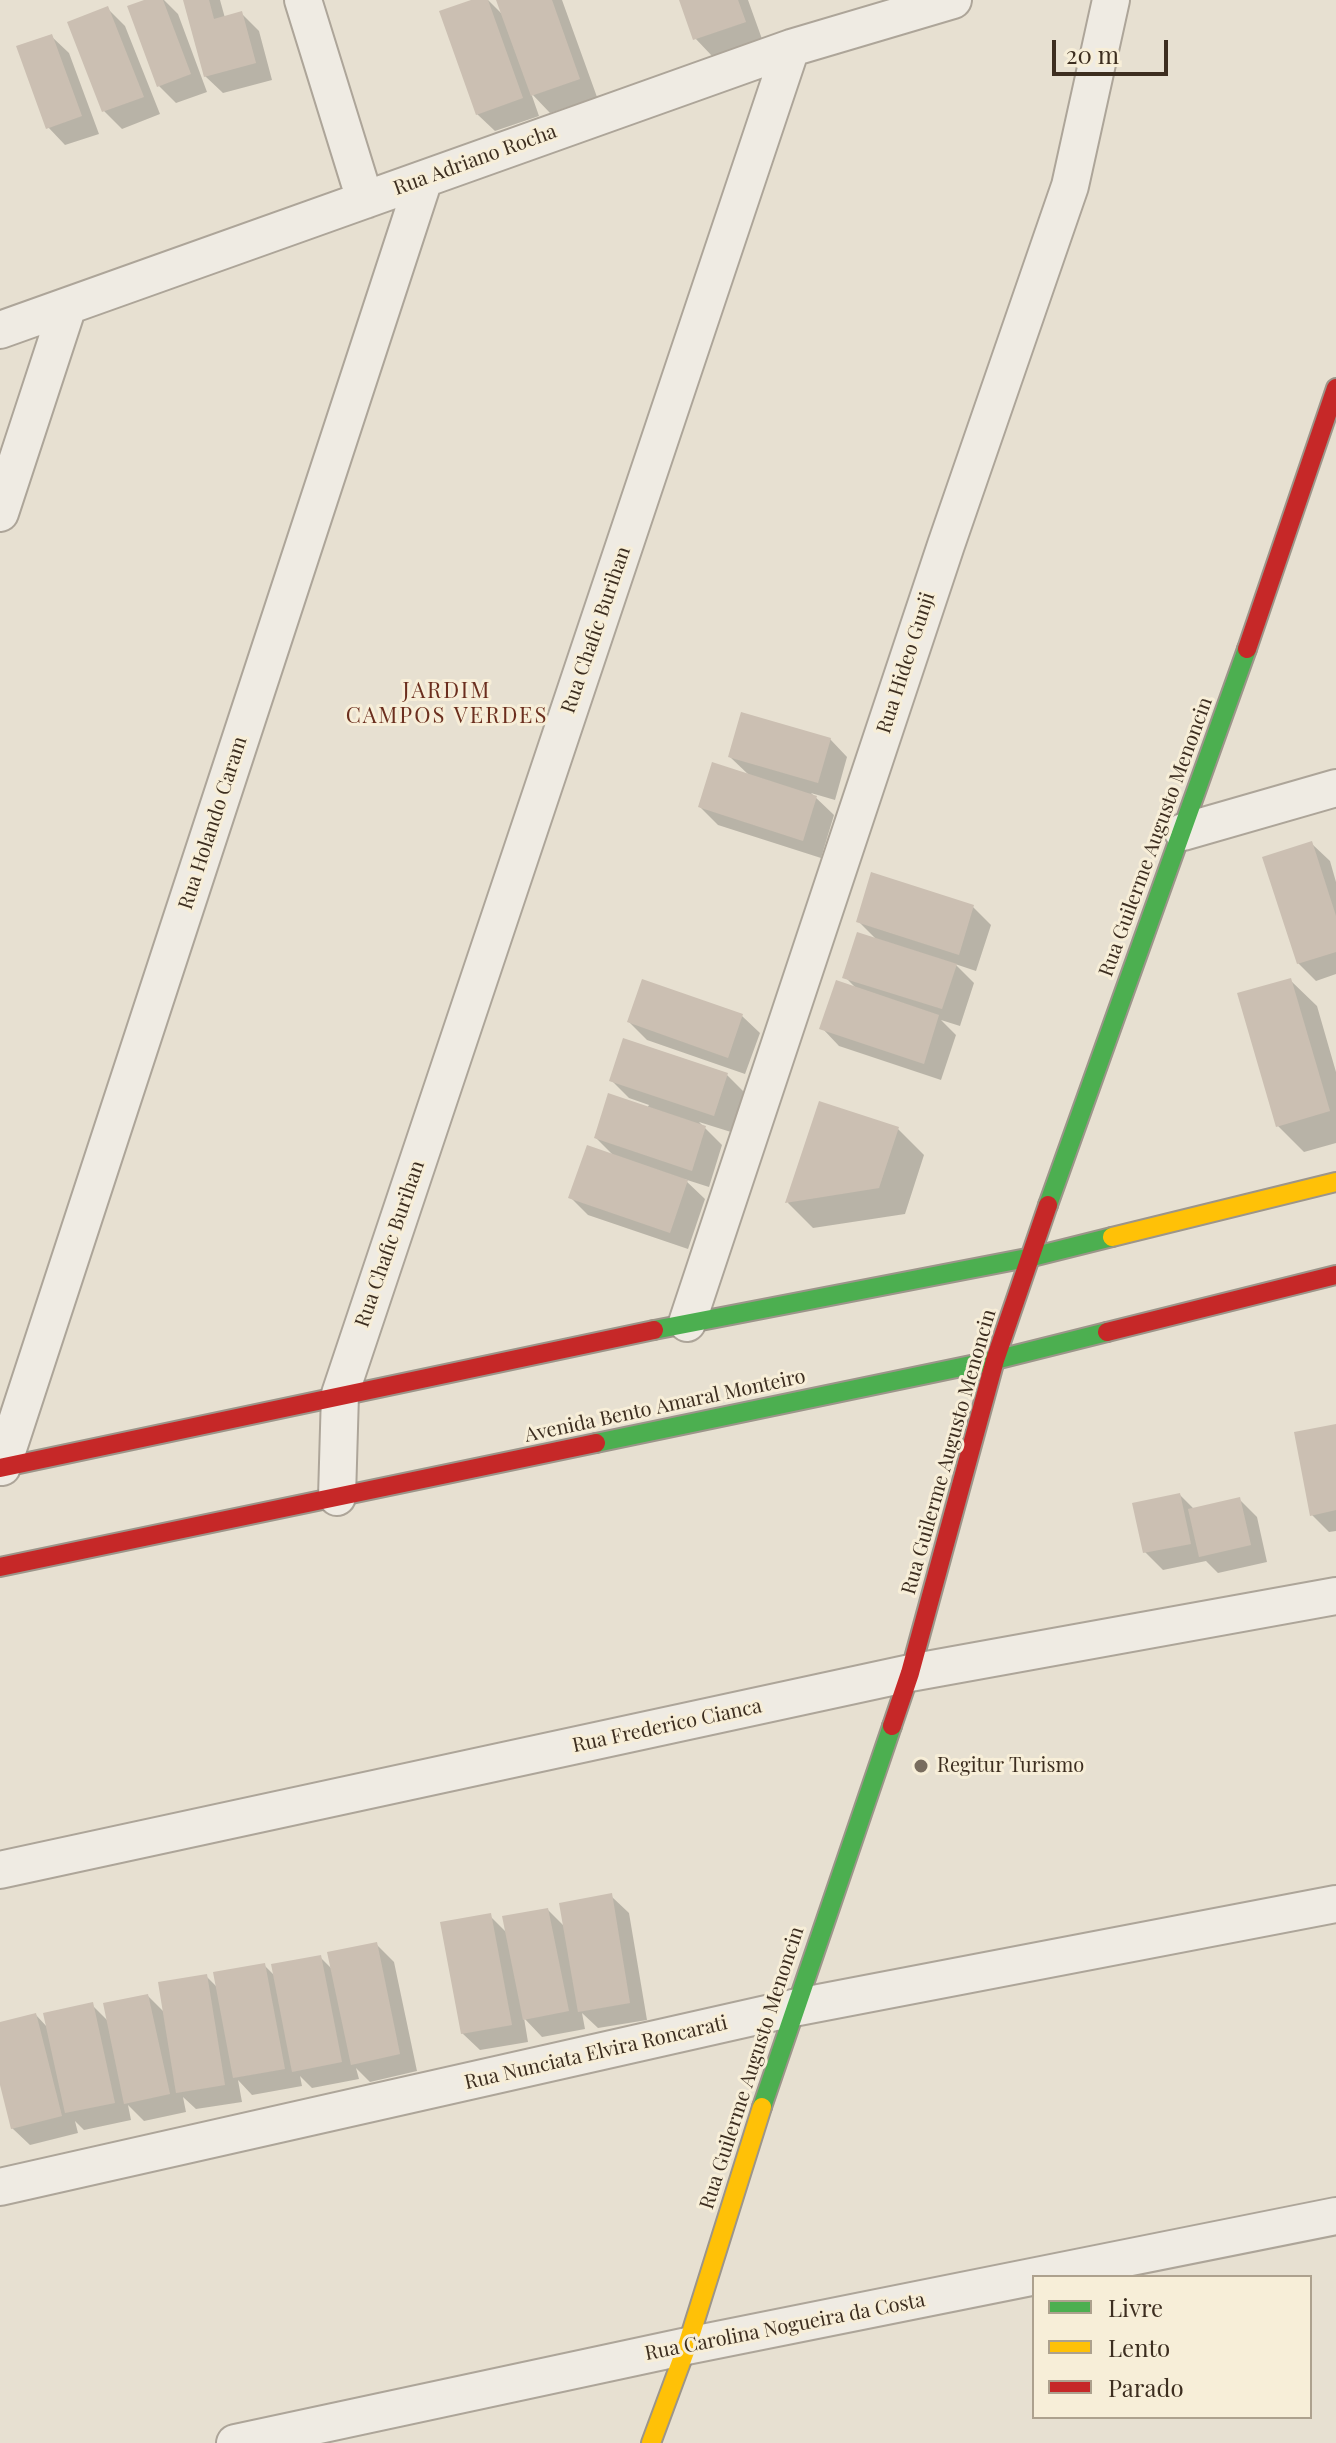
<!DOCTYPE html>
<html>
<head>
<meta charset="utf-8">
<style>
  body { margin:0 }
  #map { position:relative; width:1336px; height:2443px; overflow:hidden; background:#e7e0d1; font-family:"Playfair Display",serif }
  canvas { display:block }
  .legend { position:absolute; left:1032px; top:2275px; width:280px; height:144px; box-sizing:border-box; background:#f7eed8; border:2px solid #ada18e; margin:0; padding:10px 14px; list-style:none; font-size:24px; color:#3d2e20 }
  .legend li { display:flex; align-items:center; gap:16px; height:40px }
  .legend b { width:40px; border:2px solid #ada18e }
  .scale { position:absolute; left:1052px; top:40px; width:116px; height:36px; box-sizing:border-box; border:4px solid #3d2e20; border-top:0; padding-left:10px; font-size:24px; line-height:28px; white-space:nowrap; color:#3d2e20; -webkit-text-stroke:6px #f7eed8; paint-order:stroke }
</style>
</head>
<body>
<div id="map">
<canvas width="1336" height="2443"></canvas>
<ul class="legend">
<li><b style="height:10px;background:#4caf50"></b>Livre</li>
<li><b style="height:10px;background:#ffc107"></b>Lento</li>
<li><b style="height:10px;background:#c62828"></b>Parado</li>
</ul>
<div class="scale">20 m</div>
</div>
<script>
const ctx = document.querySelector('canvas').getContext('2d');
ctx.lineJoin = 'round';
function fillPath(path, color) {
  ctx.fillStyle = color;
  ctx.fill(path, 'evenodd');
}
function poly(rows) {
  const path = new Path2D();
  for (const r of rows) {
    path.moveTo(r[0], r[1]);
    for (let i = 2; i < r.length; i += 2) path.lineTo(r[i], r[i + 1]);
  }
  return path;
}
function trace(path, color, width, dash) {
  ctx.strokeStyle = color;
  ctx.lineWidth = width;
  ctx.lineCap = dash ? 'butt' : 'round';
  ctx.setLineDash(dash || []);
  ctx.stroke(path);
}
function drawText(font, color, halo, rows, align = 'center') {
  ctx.font = font + ' "Playfair Display",serif';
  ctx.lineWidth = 6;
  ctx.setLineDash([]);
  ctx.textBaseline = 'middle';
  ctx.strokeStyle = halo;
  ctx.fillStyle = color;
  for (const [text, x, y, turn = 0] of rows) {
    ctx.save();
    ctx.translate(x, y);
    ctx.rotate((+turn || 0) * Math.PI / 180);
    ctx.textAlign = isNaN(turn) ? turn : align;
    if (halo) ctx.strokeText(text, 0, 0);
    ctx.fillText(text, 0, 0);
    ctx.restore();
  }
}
fillPath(poly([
  [150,0,164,0,178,14,207,92,176,103,159,86],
  [185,0,220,0,225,18,241,13,259,31,272,80,223,93,205,76],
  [477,0,488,0,504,16,498,0,562,0,597,97,550,113,531,93,539,116,495,131,477,114],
  [681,0,748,0,762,39,712,56,695,38],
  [108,9,125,26,160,114,122,129,104,111,70,24],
  [51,36,69,53,99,134,65,145,48,127],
  [830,739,847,757,835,800,811,793,834,815,821,858,718,825,700,807,750,776,730,757],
  [1312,844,1330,861,1336,882,1336,974,1316,981,1298,963],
  [973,907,991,925,976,971,955,964,974,983,960,1026,941,1020,956,1035,941,1080,839,1046,822,1028,858,990,845,977,878,941,858,921],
  [1290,980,1317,1006,1336,1072,1336,1143,1304,1152,1278,1126],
  [742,1016,760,1033,745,1074,647,1040,629,1022],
  [727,1075,745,1093,731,1132,699,1122,722,1145,709,1187,684,1179,705,1199,688,1249,588,1215,571,1198,615,1157,596,1138,647,1108,649,1105,629,1098,611,1080],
  [820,1103,898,1129,924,1155,905,1214,813,1228,788,1203],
  [1336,1426,1336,1531,1329,1532,1312,1515],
  [1180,1495,1194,1509,1240,1500,1257,1517,1267,1562,1218,1573,1206,1561,1163,1570,1145,1552],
  [611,1896,629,1913,647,2020,598,2028,582,2013,585,2029,542,2037,524,2018,528,2042,480,2050,462,2033,490,1916,507,1933,548,1910,566,1928],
  [376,1944,394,1962,417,2071,370,2082,356,2068,359,2079,312,2088,300,2076,302,2086,252,2095,238,2080,242,2102,196,2109,183,2097,186,2112,144,2121,128,2105,131,2120,84,2130,75,2121,78,2133,30,2145,12,2128,0,2077,0,2024,36,2015,48,2028,92,2005,108,2021,148,1996,165,2013,206,1976,218,1988,264,1965,275,1976,320,1957,332,1969]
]), '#0003');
fillPath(poly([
  [144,0,163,0,191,74,157,87,127,6],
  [183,0,209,0,214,19,242,11,256,63,204,77],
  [471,0,488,0,523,98,476,115,439,11],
  [496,0,552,0,580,79,531,96],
  [679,0,738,0,746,22,693,40],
  [108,6,144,97,102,112,67,22],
  [52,34,82,116,46,129,16,46],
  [741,712,831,738,818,783,728,757],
  [712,762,817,796,803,841,698,807],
  [1312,841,1336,916,1336,952,1297,964,1262,857],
  [871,872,974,905,959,955,856,922],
  [857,932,957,964,942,1009,842,978],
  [1291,978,1330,1111,1276,1127,1237,993],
  [642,979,743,1014,728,1058,627,1022],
  [836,980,939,1015,924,1064,819,1029],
  [623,1038,728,1073,714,1116,609,1081],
  [608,1093,706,1126,692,1171,594,1138],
  [819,1101,899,1127,879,1188,785,1203],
  [587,1145,688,1180,670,1233,568,1198],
  [1336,1424,1336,1510,1310,1516,1294,1432],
  [1180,1493,1191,1544,1143,1553,1132,1503],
  [1240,1497,1251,1545,1199,1557,1188,1509],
  [612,1893,630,2003,578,2012,559,1903],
  [548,1908,569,2011,523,2020,502,1916],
  [491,1913,512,2025,461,2034,440,1922],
  [377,1942,400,2054,351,2065,327,1952],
  [321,1955,342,2062,292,2072,271,1964],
  [265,1963,285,2069,233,2078,213,1972],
  [207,1974,225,2085,176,2093,158,1982],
  [148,1994,170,2094,124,2104,103,2003],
  [93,2002,115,2103,65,2113,43,2013],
  [36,2013,62,2116,11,2129,0,2085,0,2022]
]), '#cbbfb2');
const street = poly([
  [303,0,365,200],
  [0,330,791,48,953,0],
  [0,513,68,306],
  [1183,832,1336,788],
  [687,1323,946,545,1070,186,1111,0],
  [2,1467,424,179],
  [337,1497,340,1394,791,48],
  [0,1870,910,1673,1336,1596],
  [0,2187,793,2008,1336,1904],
  [235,2443,687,2346,1336,2216]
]);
const fast = poly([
  [1048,1205,1247,649],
  [654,1330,1032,1257,1112,1237],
  [596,1443,995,1360,1107,1332],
  [762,2107,892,1726]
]);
const slow = poly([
  [1112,1237,1336,1182],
  [651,2443,687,2346,762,2107]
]);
const jam = poly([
  [1247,649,1336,388],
  [1107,1332,1336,1275],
  [0,1468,654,1330],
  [0,1567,596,1443],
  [892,1726,910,1673,995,1360,1048,1205]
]);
trace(street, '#ada599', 40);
trace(fast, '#9c958a', 22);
trace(slow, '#9c958a', 22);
trace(jam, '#9c958a', 22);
trace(street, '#efebe3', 36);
trace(fast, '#4caf50', 18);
trace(slow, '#ffc107', 18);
trace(jam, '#c62828', 18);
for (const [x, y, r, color] of [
  [921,1766,8,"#786c5e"]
]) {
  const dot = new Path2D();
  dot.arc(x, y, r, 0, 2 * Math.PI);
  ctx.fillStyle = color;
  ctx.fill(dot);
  trace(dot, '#f7eed8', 3);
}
drawText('20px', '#3d2e20', '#f7eed8', [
  ["Rua Adriano Rocha",475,160,-20],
  ["Rua Chafic Burihan",596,630,-71],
  ["Rua Hideo Gunji",906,663,-72],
  ["Rua Holando Caram",213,823,-72],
  ["Rua Guilerme Augusto Menoncin",1156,837,-70],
  ["Rua Chafic Burihan",390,1244,-71],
  ["Avenida Bento Amaral Monteiro",665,1406,-12],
  ["Rua Guilerme Augusto Menoncin",949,1452,-74],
  ["Rua Frederico Cianca",667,1726,-12],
  ["Rua Nunciata Elvira Roncarati",596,2053,-13],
  ["Rua Guilerme Augusto Menoncin",752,2068,-72],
  ["Rua Carolina Nogueira da Costa",785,2327,-11]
]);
drawText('20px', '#3d2e20', '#f7eed8', [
  ["Regitur Turismo",937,1766]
], 'left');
ctx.letterSpacing = '2px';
drawText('22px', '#6b2e1e', '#f7eed8', [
  ["JARDIM",447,691],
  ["CAMPOS VERDES",447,716]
]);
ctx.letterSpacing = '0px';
</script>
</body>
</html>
